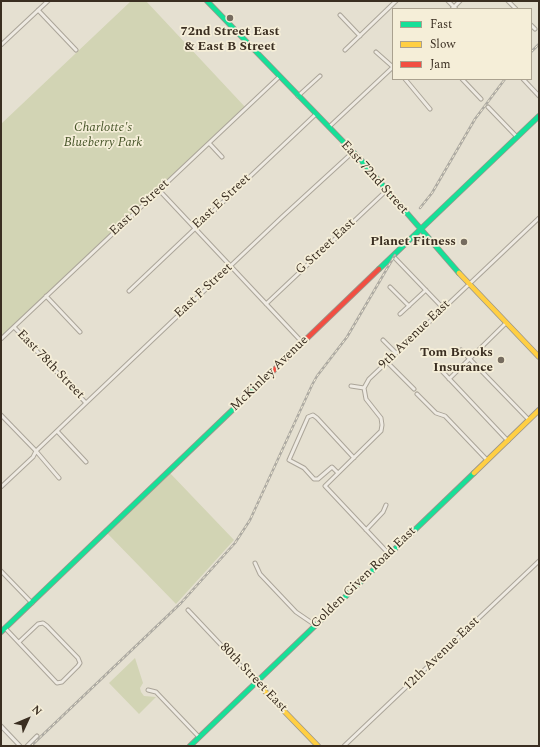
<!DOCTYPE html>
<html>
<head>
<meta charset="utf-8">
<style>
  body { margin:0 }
  #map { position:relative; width:540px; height:747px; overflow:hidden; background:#e5e0d1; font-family:Spectral,serif }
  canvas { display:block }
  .frame { position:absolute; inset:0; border:2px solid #3a2e21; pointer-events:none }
  .legend { position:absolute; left:392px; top:8px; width:140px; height:72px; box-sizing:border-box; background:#f5eed8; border:1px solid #aaa18f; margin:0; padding:5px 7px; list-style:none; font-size:12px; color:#3a2e21 }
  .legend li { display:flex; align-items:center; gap:8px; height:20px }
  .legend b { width:20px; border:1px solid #aaa18f }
  .north { position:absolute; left:8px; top:699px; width:40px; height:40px; -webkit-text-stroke:3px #f5eed8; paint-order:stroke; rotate:46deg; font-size:11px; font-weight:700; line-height:16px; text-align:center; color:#3a2e21 }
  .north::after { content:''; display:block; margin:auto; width:14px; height:18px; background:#3a2e21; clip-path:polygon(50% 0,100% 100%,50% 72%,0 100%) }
</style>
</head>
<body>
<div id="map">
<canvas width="540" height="747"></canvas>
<div class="frame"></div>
<ul class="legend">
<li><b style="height:5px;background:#16e098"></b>Fast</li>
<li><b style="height:5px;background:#ffcf43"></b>Slow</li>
<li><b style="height:5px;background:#f24e42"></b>Jam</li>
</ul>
<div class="north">N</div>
</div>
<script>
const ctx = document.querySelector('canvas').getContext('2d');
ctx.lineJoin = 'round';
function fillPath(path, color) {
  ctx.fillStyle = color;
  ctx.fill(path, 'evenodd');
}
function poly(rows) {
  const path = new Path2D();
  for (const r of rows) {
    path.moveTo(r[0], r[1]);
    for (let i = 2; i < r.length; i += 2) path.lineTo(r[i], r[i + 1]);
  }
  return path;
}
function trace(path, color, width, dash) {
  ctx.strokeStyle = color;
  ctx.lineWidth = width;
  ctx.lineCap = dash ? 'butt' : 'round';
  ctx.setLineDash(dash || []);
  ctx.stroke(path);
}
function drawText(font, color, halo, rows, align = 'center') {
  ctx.font = font + ' Spectral,serif';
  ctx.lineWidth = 3.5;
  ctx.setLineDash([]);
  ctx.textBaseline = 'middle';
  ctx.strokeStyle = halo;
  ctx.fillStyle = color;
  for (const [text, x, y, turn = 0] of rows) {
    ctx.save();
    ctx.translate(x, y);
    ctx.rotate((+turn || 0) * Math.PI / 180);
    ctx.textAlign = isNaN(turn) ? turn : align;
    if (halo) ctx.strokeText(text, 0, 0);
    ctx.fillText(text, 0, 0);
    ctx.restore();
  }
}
fillPath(poly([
  [131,1,146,1,246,108,1,339,1,124],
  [169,472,234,540,176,604,107,533],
  [135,658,143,683,140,688,141,692,144,696,156,697,139,714,109,683]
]), '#d2d4b4');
const street = poly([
  [448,1,456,9],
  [508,1,516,9],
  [452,9,460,1],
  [38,10,76,50],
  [340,15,360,36],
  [531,25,535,29],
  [1,45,48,1],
  [345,50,396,1],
  [376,52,393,67],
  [405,79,430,109],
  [462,79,481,99],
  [523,79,539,96],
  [298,96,320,76],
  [488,107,517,137],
  [329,127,393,67],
  [209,143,222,157],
  [159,190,302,342],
  [393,256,443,308],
  [390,287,409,306],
  [129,291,316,114],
  [46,296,80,332],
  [266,304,387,190],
  [400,314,426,290],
  [14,327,86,403],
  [1,339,279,77],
  [383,340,396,353],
  [461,350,529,420],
  [387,362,414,389],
  [440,369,508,441],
  [449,379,506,323],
  [351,386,364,388],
  [417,394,436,413,445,416,487,460],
  [1,415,36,451,59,478],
  [57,431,86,462],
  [338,473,332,467,318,479,314,479,304,468,289,460,308,417,313,415,317,418,354,458],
  [1,487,33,457,36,451,86,403,282,217,353,152],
  [366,530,383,512,386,505],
  [389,554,325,486,381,431,382,425,381,418,366,399,364,388,369,379,387,362,539,218],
  [255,563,260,574,296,612,315,625],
  [1,571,32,603],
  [188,610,256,682],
  [5,628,57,683,62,682,78,666,80,663,78,658,47,626,43,623,38,624,19,642],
  [148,690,156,692,199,737],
  [1,726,20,746],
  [27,746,37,736],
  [344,746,539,561]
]);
const fast = poly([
  [207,1,360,159,459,273],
  [379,269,539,116],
  [1,632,272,372],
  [190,746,474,473]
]);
const slow = poly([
  [459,273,539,357],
  [474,473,539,410],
  [256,682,318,746]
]);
const jam = poly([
  [272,372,379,269]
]);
trace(street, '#aba599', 5);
trace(fast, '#9a958a', 6);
trace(slow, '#9a958a', 6);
trace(jam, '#9a958a', 6);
trace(street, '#eeeae2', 3);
trace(fast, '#16e098', 4.5);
trace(slow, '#ffcf43', 4.5);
trace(jam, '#f24e42', 4.5);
const rail = poly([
  [531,52,539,44],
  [420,208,432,193,475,119,505,79],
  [31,746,181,603,235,543,250,520,312,385,317,376,347,337,395,255]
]);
trace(rail, '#adaaa2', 2.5);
trace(rail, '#f5eed8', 1, [3]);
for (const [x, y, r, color] of [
  [230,18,4,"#766c5f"],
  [464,242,4,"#766c5f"],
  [501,360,4,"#766c5f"]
]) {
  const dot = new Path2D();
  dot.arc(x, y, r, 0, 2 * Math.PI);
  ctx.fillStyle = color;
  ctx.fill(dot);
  trace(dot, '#f5eed8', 1.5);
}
drawText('bold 13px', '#3a2e21', '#f5eed8', [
  ["72nd Street East",230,32,"center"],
  ["& East B Street",230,47,"center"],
  ["Planet Fitness",456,242],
  ["Tom Brooks",493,353],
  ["Insurance",493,368]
], 'right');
drawText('italic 13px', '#475529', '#f5eed8', [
  ["Charlotte's",103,128],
  ["Blueberry Park",103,143]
]);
drawText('13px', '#3a2e21', '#f5eed8', [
  ["East 72nd Street",374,178,48],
  ["East E Street",222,202,-43],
  ["East D Street",140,208,-43],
  ["G Street East",326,247,-43],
  ["East F Street",204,291,-43],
  ["9th Avenue East",415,335,-44],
  ["East 78th Street",50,365,46],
  ["McKinley Avenue",270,374,-44],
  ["Golden Given Road East",364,578,-44],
  ["12th Avenue East",442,654,-44],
  ["80th Street East",253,678,46]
]);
</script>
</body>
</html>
